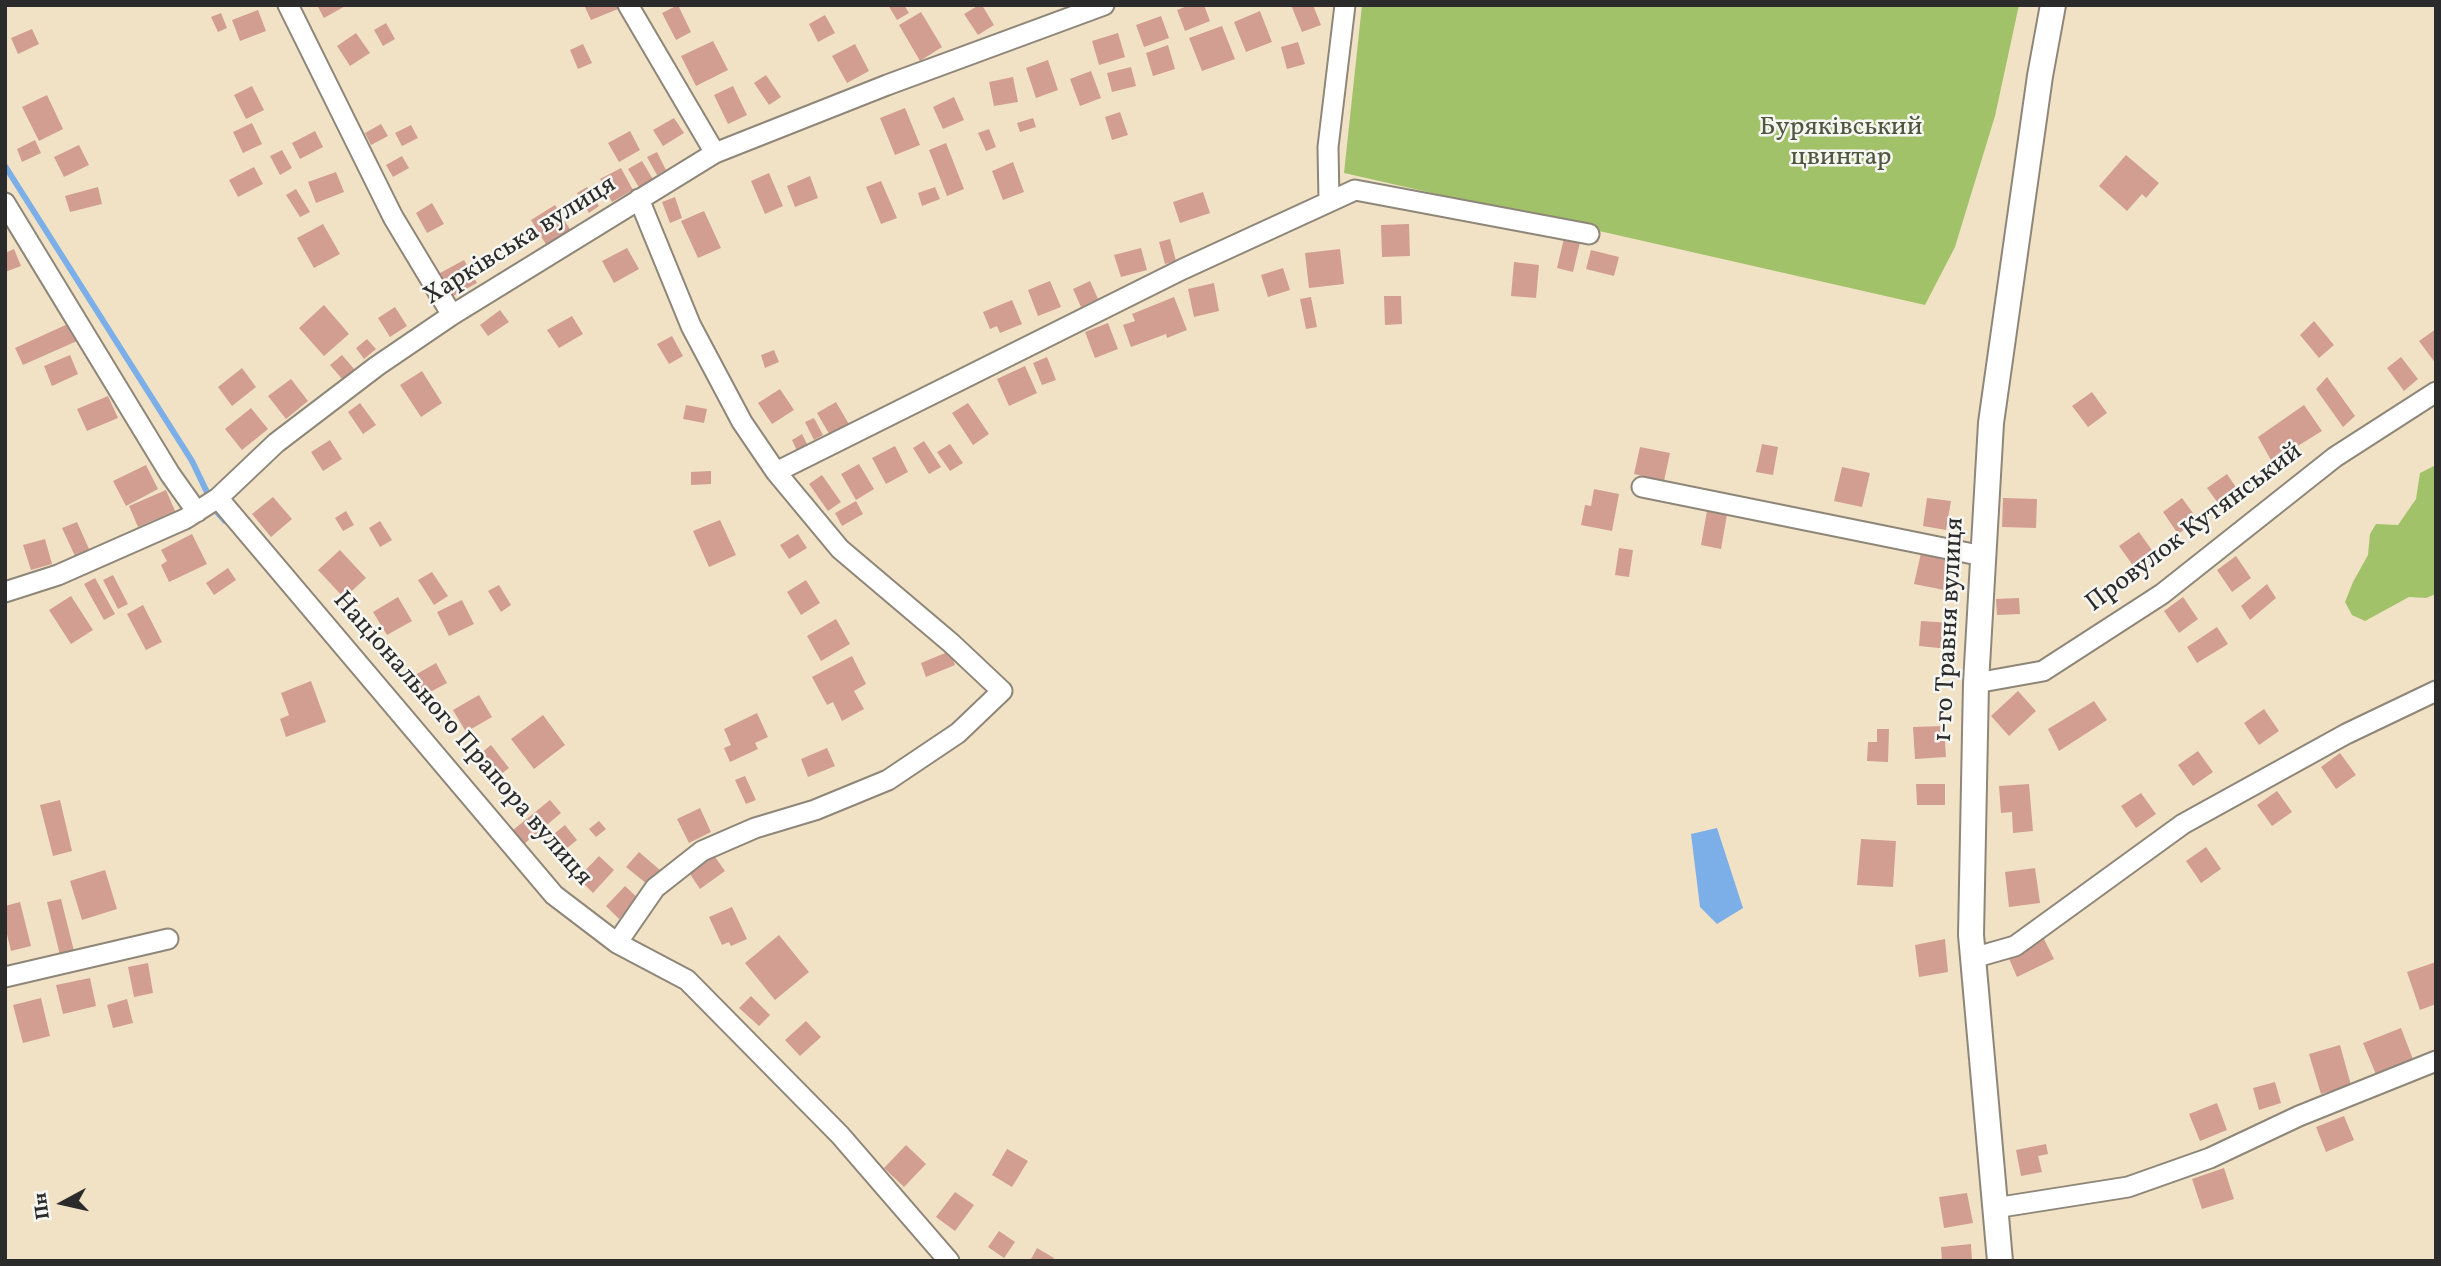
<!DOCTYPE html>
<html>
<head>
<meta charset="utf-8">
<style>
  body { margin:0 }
  #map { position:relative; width:2441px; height:1266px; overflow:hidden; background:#f1e2c6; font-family:Vollkorn,serif }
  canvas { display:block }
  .frame { position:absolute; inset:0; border:7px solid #2b2b2b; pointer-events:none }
  .north { position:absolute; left:28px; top:1168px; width:70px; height:70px; -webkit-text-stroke:5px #f6f6f2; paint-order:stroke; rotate:262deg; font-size:19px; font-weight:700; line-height:28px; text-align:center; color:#2b2b2b }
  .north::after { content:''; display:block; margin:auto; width:24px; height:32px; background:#2b2b2b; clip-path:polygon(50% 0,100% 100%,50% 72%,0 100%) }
</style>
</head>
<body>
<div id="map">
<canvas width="2441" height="1266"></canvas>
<div class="frame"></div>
<div class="north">Пн</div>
</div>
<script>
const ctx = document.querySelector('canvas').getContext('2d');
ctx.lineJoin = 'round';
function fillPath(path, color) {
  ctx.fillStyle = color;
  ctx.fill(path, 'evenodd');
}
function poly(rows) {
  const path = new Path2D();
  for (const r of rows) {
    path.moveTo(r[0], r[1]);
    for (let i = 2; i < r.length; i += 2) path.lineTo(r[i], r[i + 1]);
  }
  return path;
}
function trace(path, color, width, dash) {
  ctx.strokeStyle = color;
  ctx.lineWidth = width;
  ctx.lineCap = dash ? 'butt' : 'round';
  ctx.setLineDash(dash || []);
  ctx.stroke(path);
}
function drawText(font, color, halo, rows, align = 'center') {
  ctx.font = font + ' Vollkorn,serif';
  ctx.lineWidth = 5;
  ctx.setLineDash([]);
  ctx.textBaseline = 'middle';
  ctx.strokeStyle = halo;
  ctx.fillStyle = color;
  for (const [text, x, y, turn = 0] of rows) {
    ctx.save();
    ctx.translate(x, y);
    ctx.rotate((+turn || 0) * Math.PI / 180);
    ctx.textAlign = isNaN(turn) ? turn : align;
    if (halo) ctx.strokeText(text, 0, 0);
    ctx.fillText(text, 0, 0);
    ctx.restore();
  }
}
fillPath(poly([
  [1362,5,2019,5,1995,116,1955,247,1925,305,1344,173],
  [2436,465,2436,594,2426,598,2409,597,2365,621,2352,615,2345,602,2353,582,2368,555,2370,534,2376,524,2398,525,2416,499,2420,473]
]), '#a2c26a');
fillPath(poly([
  [1717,828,1743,908,1717,924,1700,907,1691,834]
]), '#7caee8');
trace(poly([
  [5,166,192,461,216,511,225,521]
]), '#7caee8', 6);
fillPath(poly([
  [317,5,347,5,324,18],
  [584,5,617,5,618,9,591,20],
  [678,5,691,32,676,40,662,13],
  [888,5,904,5,909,13,897,20],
  [979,5,982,5,994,25,978,35,964,14],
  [1190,5,1204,5,1210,21,1185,31,1177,10],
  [1291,5,1313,5,1321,25,1302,32],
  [258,10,266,31,240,41,232,20],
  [1260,11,1272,42,1246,52,1234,22],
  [921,12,942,47,920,61,899,25],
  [221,13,227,28,218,32,211,17],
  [825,15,835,33,818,42,809,24],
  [1161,16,1169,38,1144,47,1136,25],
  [386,23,395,39,383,46,374,30],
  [1222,26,1235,59,1202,71,1189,38],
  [32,29,39,44,18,54,11,38],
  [356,33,370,53,350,66,337,46],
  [1118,33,1125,57,1099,65,1092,41],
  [713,41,728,70,696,86,681,56],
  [1298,42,1305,64,1287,69,1281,47],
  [583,44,592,63,578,69,570,50],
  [855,44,869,71,847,83,832,56],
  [1168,45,1175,69,1153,76,1146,53],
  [1048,60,1058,90,1036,98,1026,68],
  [1131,67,1136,86,1112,92,1107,73],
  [1091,71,1101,98,1080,106,1070,79],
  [766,75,781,97,769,105,754,83],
  [1013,77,1018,102,994,106,989,82],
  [252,86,264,110,246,119,234,95],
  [733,86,747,115,728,124,714,95],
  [47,95,63,129,39,141,22,107],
  [954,97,964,120,943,129,933,107],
  [905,108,920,145,895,155,880,118],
  [1120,112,1128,135,1112,140,1105,117],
  [674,118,684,133,663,146,653,130],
  [1033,118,1036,127,1020,132,1017,123],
  [252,123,262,144,243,153,233,132],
  [381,124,388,136,371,145,365,133],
  [411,125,418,138,402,146,395,133],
  [989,129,996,147,986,151,978,133],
  [315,131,323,147,300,159,292,143],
  [630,131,640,150,619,162,608,143],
  [35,140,41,153,22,162,17,149],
  [946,143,964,189,947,196,929,150],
  [79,145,89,165,64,177,54,157],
  [282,150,292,168,280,175,270,156],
  [657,152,666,170,657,175,647,157],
  [2126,155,2159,183,2146,198,2142,194,2127,211,2099,186],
  [402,156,409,168,393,177,386,165],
  [642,161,654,181,640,189,628,169],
  [1013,162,1024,192,1003,200,992,171],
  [254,167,263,184,238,197,229,180],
  [621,168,633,190,612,202,600,179],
  [336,172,344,192,316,203,308,182],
  [769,173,783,206,765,214,751,181],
  [810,176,818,198,795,207,787,186],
  [881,181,897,218,881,224,866,187],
  [98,187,102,204,70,212,65,196],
  [587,187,599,206,589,213,577,193],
  [935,187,940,199,922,206,918,193],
  [296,189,310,212,300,217,286,195],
  [1203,192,1210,213,1180,223,1173,202],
  [675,197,682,218,670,223,662,202],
  [432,203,444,224,427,233,416,213],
  [555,205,571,231,547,246,531,220],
  [704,211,721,248,698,258,681,221],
  [323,224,340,254,314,268,297,238],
  [1409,224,1410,256,1382,257,1381,225],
  [1565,234,1581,238,1573,272,1557,268],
  [1170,239,1176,261,1165,264,1159,242],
  [627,248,639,269,614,283,602,261],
  [1141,248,1147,270,1121,277,1114,255],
  [14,249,21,266,5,272,5,253],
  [1340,249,1344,284,1309,288,1305,253],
  [1591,250,1619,257,1614,276,1586,269],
  [464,260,477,283,453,296,440,273],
  [1514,262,1539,265,1536,298,1511,296],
  [1283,268,1290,290,1268,297,1261,275],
  [1050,281,1061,307,1038,316,1028,290],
  [1090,281,1098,299,1081,307,1073,289],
  [1214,283,1219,311,1194,317,1188,289],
  [1384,296,1401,296,1402,324,1385,325],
  [1174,297,1187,330,1167,338,1166,334,1131,347,1123,325,1135,321,1132,314],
  [1311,297,1317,327,1306,329,1300,299],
  [1012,300,1022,324,1000,333,997,326,990,329,983,312],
  [324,305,349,334,324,356,299,328],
  [395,307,407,326,390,337,378,318],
  [500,310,509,322,488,336,480,325],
  [572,316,583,334,559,348,547,330],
  [2314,321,2334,345,2319,358,2300,335],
  [70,323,77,341,23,365,15,348],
  [1108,323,1118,349,1095,358,1085,332],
  [2436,329,2436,364,2419,341],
  [672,336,683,356,669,364,657,344],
  [367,339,376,349,364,359,356,348],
  [774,350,779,362,765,368,761,355],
  [70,355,78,374,52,386,44,366],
  [342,355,355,370,343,380,330,365],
  [1047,357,1056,380,1042,385,1033,363],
  [2401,357,2418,379,2404,391,2387,368],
  [1025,366,1037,393,1009,406,997,379],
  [242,368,256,387,232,406,218,387],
  [422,371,442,403,421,417,400,385],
  [2327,377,2355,416,2343,427,2316,389],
  [291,379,308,401,286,419,268,396],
  [780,389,794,410,772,424,758,403],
  [2092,392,2107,413,2088,427,2072,406],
  [108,396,118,418,87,431,77,409],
  [836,402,850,426,831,437,817,413],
  [360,403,376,425,363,434,348,412],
  [968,403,989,434,973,445,952,413],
  [686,405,707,409,704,423,683,419],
  [2304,405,2322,431,2272,462,2258,437],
  [251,408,268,429,242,450,225,429],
  [814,418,823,435,814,440,805,422],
  [802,434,810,450,799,455,792,440],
  [330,440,342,459,323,471,311,452],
  [924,441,941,467,929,474,913,448],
  [950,444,963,463,950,471,937,452],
  [1762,444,1778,447,1773,475,1756,472],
  [895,446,908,472,886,484,872,458],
  [1640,447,1670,453,1664,481,1634,474],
  [859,464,874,489,856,500,841,474],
  [146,465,158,489,126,506,113,481],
  [1842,467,1870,473,1862,507,1834,501],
  [711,471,711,484,691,485,691,472],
  [2227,474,2242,496,2223,510,2207,488],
  [822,475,841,502,828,511,809,484],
  [1594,489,1619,494,1612,531,1581,525,1585,505,1591,506],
  [166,490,175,511,138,527,129,506],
  [273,497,292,519,271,537,252,514],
  [1927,498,1951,501,1946,530,1923,526],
  [2003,498,2037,499,2036,528,2002,527],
  [2182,498,2198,520,2178,534,2163,512],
  [856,501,863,514,842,526,835,513],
  [1708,505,1728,509,1721,549,1701,545],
  [346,511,354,525,343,531,335,518],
  [720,520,736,555,709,567,693,531],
  [380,521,392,540,380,547,369,528],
  [77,522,89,549,75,556,62,528],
  [2139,532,2154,553,2134,567,2119,546],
  [192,534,207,564,169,582,161,565,167,561,161,550],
  [798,534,807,548,789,559,780,545],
  [45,539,52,564,31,570,23,545],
  [1619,548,1633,550,1629,577,1615,575],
  [340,550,366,578,344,598,318,570],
  [1921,553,1950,560,1944,590,1914,584],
  [2236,556,2251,578,2232,592,2217,570],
  [228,568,236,580,214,595,206,583],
  [432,572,448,596,434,605,418,580],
  [113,575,128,604,118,609,103,580],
  [95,578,115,614,104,620,84,584],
  [806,580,820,603,801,615,787,592],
  [2267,584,2276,598,2250,620,2241,606],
  [499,585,511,605,501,612,488,591],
  [71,596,93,630,71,644,49,610],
  [398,597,412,621,387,635,373,612],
  [2183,597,2198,619,2179,633,2164,611],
  [2019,598,2020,614,1997,615,1996,599],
  [462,600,474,624,449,636,437,612],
  [143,605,162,642,146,650,127,614],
  [836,619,850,644,821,661,807,636],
  [1921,621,1952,623,1949,649,1919,646],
  [2217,627,2228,644,2197,663,2187,647],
  [950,651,955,665,926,677,921,663],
  [852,656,866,684,854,691,864,709,842,721,833,702,827,705,812,677],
  [436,663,447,683,419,698,408,679],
  [311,681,326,722,286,737,280,719,289,715,281,693],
  [2018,691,2036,711,2009,736,1991,716],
  [479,695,492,717,466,732,453,710],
  [2094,701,2107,720,2059,751,2048,729],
  [2264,709,2279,731,2259,745,2244,723],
  [757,713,768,737,755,743,758,749,730,762,724,748,731,745,724,729],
  [543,715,565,745,534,769,511,739],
  [1944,726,1946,757,1915,759,1913,727],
  [1877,729,1889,729,1888,762,1867,761,1868,742,1877,742],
  [491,745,509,768,493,780,476,757],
  [827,748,835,766,808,777,801,759],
  [2198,751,2213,772,2193,786,2178,765],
  [2340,753,2356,775,2336,789,2321,767],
  [745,776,756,800,746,804,735,780],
  [1916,784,1945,784,1945,805,1917,805],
  [2029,784,2033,831,2013,833,2012,812,2001,813,1999,786],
  [2277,791,2292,812,2272,826,2257,805],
  [2141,793,2156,814,2136,828,2121,806],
  [60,800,72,851,53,856,40,805],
  [550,800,561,813,524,844,513,830],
  [700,808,711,832,689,843,677,819],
  [599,821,606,829,596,837,589,829],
  [565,825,577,840,566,849,570,853,565,857,549,838],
  [1861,839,1896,841,1893,887,1857,885],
  [2206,847,2221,869,2201,883,2186,861],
  [639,852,660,870,647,884,626,867],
  [713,854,725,871,700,889,688,871],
  [599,856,614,870,593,893,578,878],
  [2035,868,2040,903,2009,907,2005,872],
  [105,870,117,909,82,920,70,881],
  [625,886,639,899,619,919,606,906],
  [61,899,74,951,60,955,47,902],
  [20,902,31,946,11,951,5,926,5,906],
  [732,907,747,939,731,946,729,942,722,945,709,917],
  [779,935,809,972,775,1000,745,963],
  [2043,937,2054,959,2017,977,2007,954],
  [1945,939,1948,972,1919,977,1915,945],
  [2436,962,2436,1004,2420,1010,2407,972],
  [148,963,153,993,134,997,128,967],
  [90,978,96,1006,63,1014,56,985],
  [751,996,770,1015,759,1026,739,1008],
  [41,998,50,1036,23,1043,13,1005],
  [127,999,133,1023,113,1028,107,1005],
  [806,1021,821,1037,800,1056,785,1040],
  [2401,1028,2414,1062,2377,1077,2363,1043],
  [2340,1045,2351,1085,2321,1094,2309,1054],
  [2275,1082,2281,1103,2259,1110,2253,1088],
  [2217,1103,2227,1130,2200,1141,2189,1114],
  [2344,1116,2354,1140,2326,1152,2316,1127],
  [2046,1144,2048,1154,2038,1156,2042,1172,2021,1176,2016,1150],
  [906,1145,926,1164,904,1187,884,1168],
  [1007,1149,1028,1161,1012,1187,992,1175],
  [2224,1168,2234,1199,2202,1209,2192,1179],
  [955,1192,974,1205,955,1231,936,1217],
  [1967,1193,1973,1223,1944,1228,1939,1197],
  [999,1231,1015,1242,1004,1258,988,1247],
  [1971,1244,1972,1261,1942,1261,1941,1247],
  [1037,1248,1054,1258,1052,1261,1030,1261]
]), '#d29e92');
const minor = poly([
  [288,5,393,217,452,315],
  [628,5,715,153],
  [1329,201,1328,147,1345,5],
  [5,203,170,474,197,512],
  [776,472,1183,269,1355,190,1589,234],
  [1642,487,1983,556],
  [218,498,554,895,617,943,687,980,840,1135,949,1261],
  [5,592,58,575,185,519,218,498,276,443,377,366,452,315,715,153,887,85,1104,5],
  [1976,683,2043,671,2162,594,2335,457,2436,392],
  [617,943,655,888,702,851,755,828,815,810,888,780,958,733,1002,691,951,643,840,549,776,472,742,422,691,326,639,199],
  [1973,958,2015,946,2183,824,2346,734,2436,691],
  [5,977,168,939],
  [1995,1208,2128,1187,2210,1158,2299,1116,2436,1061]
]);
const tertiary = poly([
  [2000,1261,1971,935,1976,683,1991,423,2040,76,2053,5]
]);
trace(minor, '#8e8678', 23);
trace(tertiary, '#8e8678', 28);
trace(minor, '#fff', 19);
trace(tertiary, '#fff', 24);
drawText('26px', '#4f583e', '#f6f6f2', [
  ["Буряківський",1841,129],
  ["цвинтар",1841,159]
]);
drawText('26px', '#2b2b2b', '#f6f6f2', [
  ["Харківська вулиця",521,242,-32],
  ["Провулок Кутянський",2195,529,-37],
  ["1-го Травня вулиця",1951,630,-87],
  ["Національного Прапора вулиця",461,740,49]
]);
</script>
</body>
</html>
